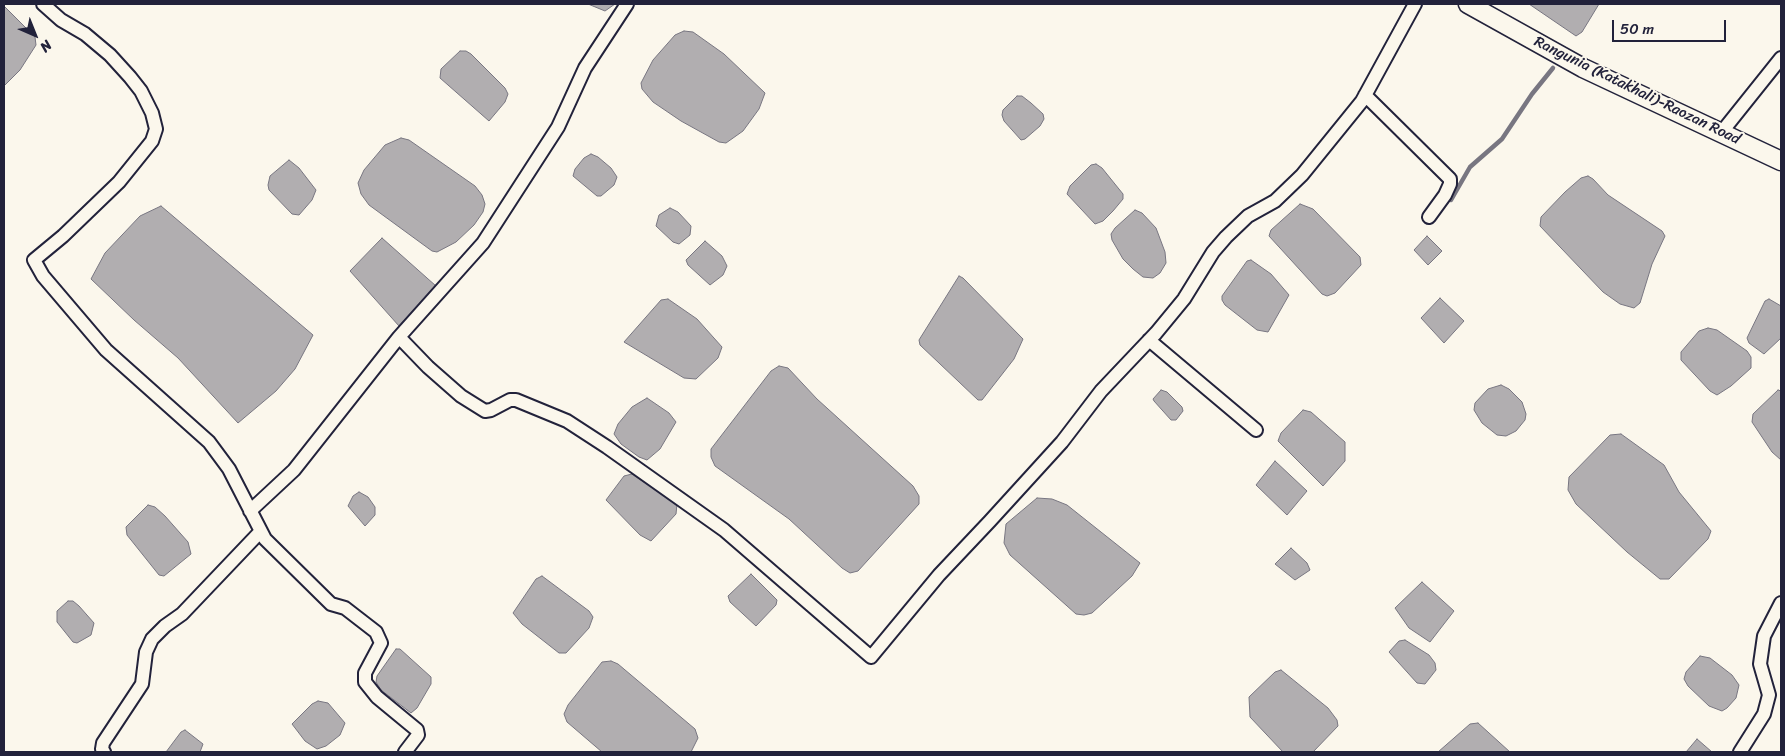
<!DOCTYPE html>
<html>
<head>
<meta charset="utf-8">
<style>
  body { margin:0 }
  #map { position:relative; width:1785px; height:756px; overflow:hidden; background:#fbf7ec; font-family:Sriracha,sans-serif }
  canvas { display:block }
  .frame { position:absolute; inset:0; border:5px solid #22223b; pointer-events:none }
  .north { position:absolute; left:10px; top:10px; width:50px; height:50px; -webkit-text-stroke:4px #fbf7ec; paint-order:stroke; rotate:136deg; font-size:14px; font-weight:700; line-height:20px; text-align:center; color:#22223b }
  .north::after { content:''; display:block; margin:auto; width:18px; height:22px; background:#22223b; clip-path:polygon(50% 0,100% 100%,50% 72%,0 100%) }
  .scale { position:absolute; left:1612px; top:20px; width:114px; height:22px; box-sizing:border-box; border:2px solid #22223b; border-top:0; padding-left:6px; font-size:15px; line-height:18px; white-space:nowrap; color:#22223b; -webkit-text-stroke:4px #fbf7ec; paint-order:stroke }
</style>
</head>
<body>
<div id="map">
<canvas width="1785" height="756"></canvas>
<div class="frame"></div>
<div class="north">N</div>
<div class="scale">50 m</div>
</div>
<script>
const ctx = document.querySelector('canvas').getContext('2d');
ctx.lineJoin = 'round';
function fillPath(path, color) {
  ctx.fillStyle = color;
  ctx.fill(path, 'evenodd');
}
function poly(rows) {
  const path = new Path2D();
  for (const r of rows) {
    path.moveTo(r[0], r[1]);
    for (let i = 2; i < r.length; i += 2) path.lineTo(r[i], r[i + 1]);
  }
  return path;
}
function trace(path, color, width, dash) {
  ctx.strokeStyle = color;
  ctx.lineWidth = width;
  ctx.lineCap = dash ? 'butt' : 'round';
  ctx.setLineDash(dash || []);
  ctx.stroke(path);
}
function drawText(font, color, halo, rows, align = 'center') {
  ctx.font = font + ' Sriracha,sans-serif';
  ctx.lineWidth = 4;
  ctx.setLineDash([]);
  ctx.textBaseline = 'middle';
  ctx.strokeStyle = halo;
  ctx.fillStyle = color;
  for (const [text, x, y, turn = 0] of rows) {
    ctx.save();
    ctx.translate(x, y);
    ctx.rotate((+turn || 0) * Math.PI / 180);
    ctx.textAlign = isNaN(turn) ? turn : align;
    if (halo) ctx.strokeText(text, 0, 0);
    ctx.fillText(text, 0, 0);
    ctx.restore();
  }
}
const water = poly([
  [588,4,615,4,605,11,588,4],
  [1529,4,1599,4,1582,32,1576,36,1529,4],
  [4,6,35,37,36,45,20,70,4,86,4,6],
  [684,31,693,32,724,54,765,93,759,109,743,131,726,143,719,142,681,121,653,102,642,89,641,83,653,60,675,35,684,31],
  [460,51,466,51,471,54,505,88,508,94,505,102,489,121,440,78,441,69,460,51],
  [1017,96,1022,96,1031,103,1043,114,1044,119,1040,126,1025,139,1021,140,1004,121,1002,115,1003,110,1017,96],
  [401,138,409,140,475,186,482,195,485,204,483,212,474,225,456,242,437,252,432,251,369,205,361,194,358,183,364,170,385,145,401,138],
  [591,154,598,157,611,168,617,177,614,185,601,196,597,196,573,176,575,169,584,158,591,154],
  [289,160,299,168,316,190,312,200,299,215,292,214,269,190,268,185,270,176,289,160],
  [1096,164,1102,168,1123,194,1123,199,1113,211,1103,221,1095,224,1067,194,1070,186,1091,165,1096,164],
  [1588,176,1593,179,1608,195,1662,231,1665,236,1652,264,1640,303,1634,308,1620,304,1603,292,1540,226,1541,217,1565,192,1581,178,1588,176],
  [1300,204,1313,209,1360,257,1361,265,1335,293,1327,296,1322,294,1269,236,1271,230,1300,204],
  [161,206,313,335,295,369,276,391,238,423,178,358,134,320,91,279,105,253,140,216,161,206],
  [670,208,678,212,691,226,690,235,679,244,673,242,656,226,659,215,670,208],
  [1135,210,1142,213,1156,228,1165,252,1166,263,1160,273,1153,278,1143,277,1133,269,1123,259,1112,240,1111,234,1115,228,1135,210],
  [1427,236,1442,251,1428,265,1414,250,1427,236],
  [382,238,436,286,399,326,350,271,382,238],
  [705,241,722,256,727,266,723,275,710,285,688,265,686,260,705,241],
  [1251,260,1271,274,1289,295,1268,332,1257,330,1225,305,1222,300,1222,296,1247,261,1251,260],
  [959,276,963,278,1023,339,1014,359,982,400,978,400,920,345,919,340,959,276],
  [1440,298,1464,321,1444,343,1421,318,1440,298],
  [668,299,697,319,722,347,718,358,696,379,684,378,624,342,661,300,668,299],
  [1769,299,1781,306,1781,338,1764,354,1749,343,1747,338,1765,301,1769,299],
  [1708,328,1717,330,1747,351,1751,357,1751,368,1731,386,1717,395,1710,391,1681,360,1681,352,1699,331,1708,328],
  [779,366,788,368,817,399,913,486,919,496,919,504,858,571,850,573,842,568,789,519,715,466,711,457,711,449,771,371,779,366],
  [1501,385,1509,389,1522,402,1526,414,1525,420,1516,431,1506,436,1497,435,1482,423,1474,410,1475,403,1488,389,1501,385],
  [1161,390,1167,392,1182,407,1183,411,1176,420,1171,420,1154,401,1153,399,1161,390],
  [1778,390,1781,391,1781,460,1772,452,1752,422,1753,414,1778,390],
  [647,398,669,413,676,422,660,449,647,460,639,457,621,444,614,434,618,424,632,407,647,398],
  [1303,410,1311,412,1345,442,1345,461,1323,486,1278,441,1281,433,1303,410],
  [1621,434,1664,465,1679,492,1711,531,1708,539,1669,579,1660,579,1627,552,1576,504,1568,490,1569,477,1610,435,1621,434],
  [1275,461,1307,491,1287,515,1256,485,1275,461],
  [632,474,677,504,676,514,651,541,640,535,606,500,624,476,632,474],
  [359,492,368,497,375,507,375,515,365,526,348,506,353,496,359,492],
  [1037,498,1052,499,1067,505,1140,563,1132,576,1092,613,1084,615,1076,614,1010,555,1004,543,1006,524,1037,498],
  [148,505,155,507,165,516,188,542,191,554,164,576,159,575,127,535,126,527,148,505],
  [1291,548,1307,563,1310,570,1295,580,1275,564,1291,548],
  [751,574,777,600,776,605,756,626,730,602,728,596,751,574],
  [542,576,589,611,593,617,589,628,566,653,559,653,522,624,513,613,536,579,542,576],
  [1422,582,1454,611,1430,642,1409,628,1395,608,1422,582],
  [68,601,73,601,79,606,94,623,91,635,77,643,73,642,57,622,57,611,68,601],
  [1405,640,1429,655,1435,663,1436,670,1425,684,1417,683,1389,652,1399,641,1405,640],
  [396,649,400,649,431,677,431,684,417,708,411,713,381,690,376,682,377,676,396,649],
  [1700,656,1710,658,1732,675,1739,685,1736,698,1727,708,1722,711,1709,706,1688,686,1684,679,1686,672,1700,656],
  [611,661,618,664,695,729,698,738,691,752,602,752,567,722,564,714,568,705,602,662,611,661],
  [1281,670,1328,708,1337,720,1338,726,1313,752,1283,752,1250,717,1249,697,1275,672,1281,670],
  [318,701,328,703,345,723,340,735,326,746,317,749,305,741,292,724,312,704,318,701],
  [1478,723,1510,752,1438,752,1470,724,1478,723],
  [185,730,203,744,200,752,166,752,181,732,185,730],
  [1697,739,1712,752,1686,752,1697,739]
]);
fillPath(water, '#b1aeb0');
trace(water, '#787681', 1);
trace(poly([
  [1451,200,1470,167,1502,139,1532,94,1553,68]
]), '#787681', 4.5);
const street = poly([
  [43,4,61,20,85,34,110,55,130,77,141,91,152,113,156,129,152,141,119,182,63,236,34,260,43,276,106,350,209,442,229,469,265,539,331,604,345,608,376,632,381,643,365,673,365,682,377,697,417,730,418,735,405,752],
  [1365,95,1450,179,1450,184,1445,195,1429,217],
  [1721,133,1781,58],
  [399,337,428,367,461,396,485,411,491,410,510,400,516,400,567,421,607,447,724,530,871,657,939,575,990,521,1062,442,1101,391,1156,333,1184,299,1213,252,1226,237,1248,216,1275,201,1302,175,1362,101,1415,4],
  [1149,340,1256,430],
  [250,511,294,470,399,337,483,243,558,127,585,68,627,4],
  [104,752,102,749,103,743,142,684,146,652,152,639,165,626,182,614,261,531],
  [1740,752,1764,714,1769,695,1760,664,1764,636,1781,603]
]);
const secondary = poly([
  [1468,4,1583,68,1781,161]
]);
trace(street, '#22223b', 16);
trace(secondary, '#22223b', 21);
trace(street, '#fbf7ec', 12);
trace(secondary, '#fbf7ec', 18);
drawText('15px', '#22223b', '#fbf7ec', [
  ["Rangunia (Katakhali)-Raozan Road",1637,91,26]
]);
</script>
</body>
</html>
